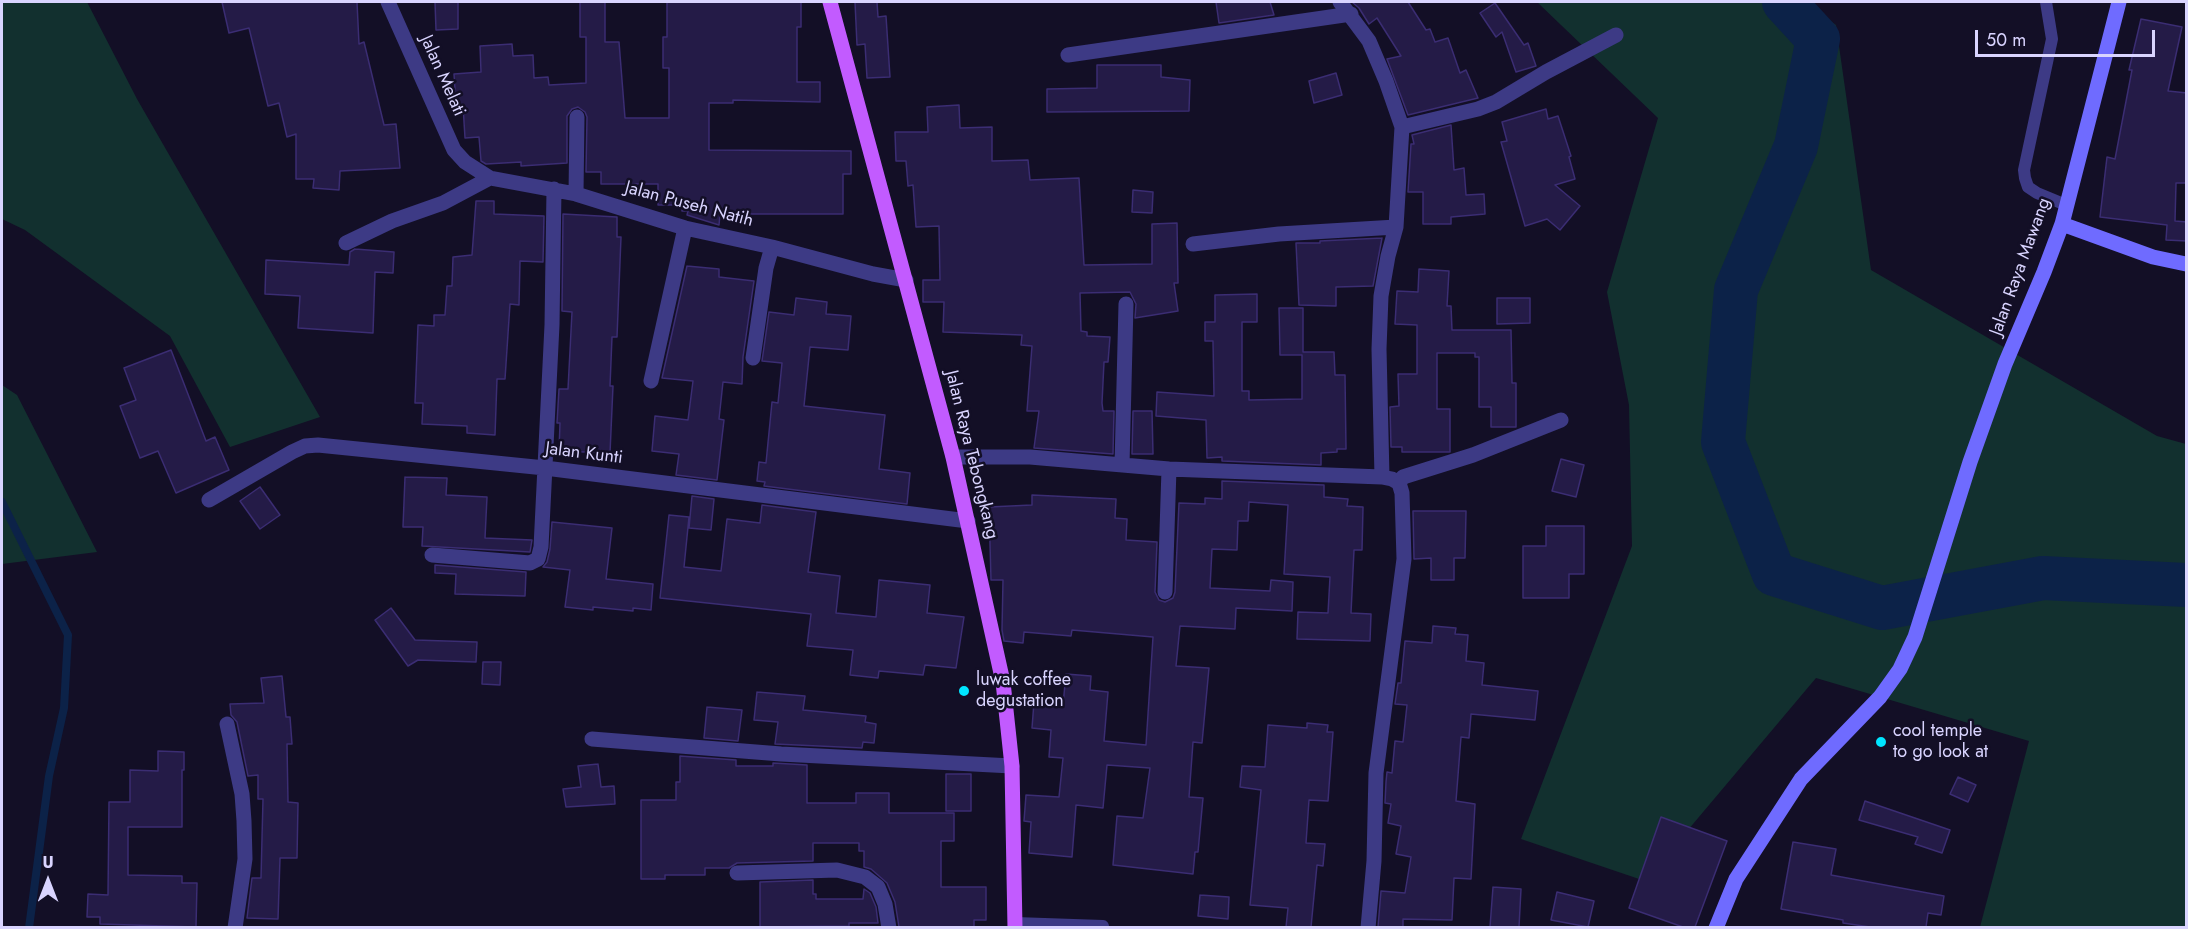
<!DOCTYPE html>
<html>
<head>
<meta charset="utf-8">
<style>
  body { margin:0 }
  #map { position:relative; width:2188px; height:929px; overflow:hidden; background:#130f26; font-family:Jost,sans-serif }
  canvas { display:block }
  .frame { position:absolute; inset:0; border:3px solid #d9d4ff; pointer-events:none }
  .north { position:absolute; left:18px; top:851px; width:60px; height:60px; -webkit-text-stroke:4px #130f26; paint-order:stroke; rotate:0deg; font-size:16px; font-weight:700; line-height:24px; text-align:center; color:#d9d4ff }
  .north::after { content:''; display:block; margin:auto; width:21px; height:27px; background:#d9d4ff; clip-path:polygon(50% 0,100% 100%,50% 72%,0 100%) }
  .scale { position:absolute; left:1975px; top:30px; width:180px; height:27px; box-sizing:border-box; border:3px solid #d9d4ff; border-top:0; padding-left:8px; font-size:18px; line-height:21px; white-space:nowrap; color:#d9d4ff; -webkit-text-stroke:4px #130f26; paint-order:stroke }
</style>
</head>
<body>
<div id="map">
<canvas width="2188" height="929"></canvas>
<div class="frame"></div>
<div class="north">U</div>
<div class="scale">50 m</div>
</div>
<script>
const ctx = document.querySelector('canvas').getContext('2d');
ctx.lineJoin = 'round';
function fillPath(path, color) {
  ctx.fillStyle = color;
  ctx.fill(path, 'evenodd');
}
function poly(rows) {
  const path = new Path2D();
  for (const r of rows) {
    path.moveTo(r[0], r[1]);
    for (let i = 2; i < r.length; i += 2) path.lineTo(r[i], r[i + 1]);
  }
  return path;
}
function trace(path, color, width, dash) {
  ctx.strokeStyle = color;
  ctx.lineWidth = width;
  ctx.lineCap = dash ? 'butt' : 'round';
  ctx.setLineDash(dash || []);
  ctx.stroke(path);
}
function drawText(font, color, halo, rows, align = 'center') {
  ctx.font = font + ' Jost,sans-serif';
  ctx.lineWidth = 5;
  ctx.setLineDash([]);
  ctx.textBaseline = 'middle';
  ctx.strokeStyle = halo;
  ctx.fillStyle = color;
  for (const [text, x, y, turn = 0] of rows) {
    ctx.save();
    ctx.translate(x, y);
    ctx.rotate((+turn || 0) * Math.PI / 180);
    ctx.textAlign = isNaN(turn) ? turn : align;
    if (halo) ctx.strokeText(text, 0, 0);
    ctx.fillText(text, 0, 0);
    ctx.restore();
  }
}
fillPath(poly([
  [2,2,87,2,137,99,320,417,230,447,170,336,25,230,2,219],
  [1537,2,1806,2,1836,25,1871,270,2157,436,2186,444,2186,927,1980,927,2029,741,1816,678,1645,881,1521,839,1632,546,1629,405,1607,292,1658,118],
  [2,385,17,395,97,552,2,564]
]), '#12302f');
trace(poly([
  [2,502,68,635,64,708,49,776,29,928]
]), '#0c2248', 8);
trace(poly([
  [1784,2,1818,39,1796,146,1736,290,1723,442,1774,574,1882,608,2043,578,2186,585]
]), '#0c2248', 44);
const building = poly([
  [222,2,357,2,359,44,364,42,384,125,396,124,400,168,340,171,339,190,313,188,314,179,296,179,296,134,287,137,279,103,268,106,249,28,229,33,222,2],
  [435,2,458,2,458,29,436,30,435,2],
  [580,2,605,2,605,42,619,42,625,118,669,118,669,68,663,68,663,37,667,37,667,2,801,2,801,27,797,27,797,82,820,82,820,102,733,100,733,103,709,103,709,150,851,151,851,174,843,174,843,214,720,214,719,225,687,215,688,211,682,211,682,205,658,205,658,184,601,184,601,172,586,172,587,117,585,112,578,107,572,109,567,116,567,163,521,166,521,162,486,164,481,161,479,137,465,138,463,105,456,105,454,74,481,72,480,46,512,44,513,56,533,55,534,78,548,77,549,85,586,83,586,37,580,37,580,2],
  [855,2,877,2,878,17,886,16,890,77,867,78,865,44,857,45,855,2],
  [1216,2,1270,2,1274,15,1219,23,1216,2],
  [1352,2,1408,2,1426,30,1430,29,1435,42,1448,38,1460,73,1466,70,1478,98,1408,115,1387,59,1401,56,1377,18,1369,24,1359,8,1352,2],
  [1495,3,1524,45,1528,43,1536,66,1516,72,1502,32,1496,37,1480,13,1495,3],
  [2141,19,2182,27,2168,91,2187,93,2187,183,2176,183,2175,221,2187,222,2187,241,2166,240,2167,225,2100,217,2107,157,2115,159,2132,70,2129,70,2141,19],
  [1097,65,1161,65,1161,77,1190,80,1189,111,1047,112,1047,89,1097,88,1097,65],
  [1336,73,1342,95,1314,103,1309,81,1336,73],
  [959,105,960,128,992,127,992,161,1028,160,1030,180,1079,178,1084,265,1152,264,1152,224,1177,223,1178,283,1174,283,1178,311,1135,318,1136,304,1130,292,1080,293,1081,331,1087,332,1087,336,1110,337,1108,362,1104,362,1102,403,1103,411,1114,411,1113,454,1034,448,1039,411,1027,411,1032,346,1021,345,1022,335,943,332,944,302,923,302,923,280,940,280,939,226,916,227,913,185,908,186,906,161,896,161,895,132,928,132,927,107,959,105],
  [1546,109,1548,119,1558,116,1571,156,1569,157,1575,179,1555,185,1580,206,1560,230,1547,219,1525,226,1501,142,1507,141,1502,122,1546,109],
  [1451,125,1454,170,1464,168,1466,195,1484,194,1485,214,1451,217,1451,224,1423,224,1423,192,1408,192,1411,144,1414,144,1412,135,1451,125],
  [1133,190,1153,192,1152,213,1132,212,1133,190],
  [476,201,494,201,494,214,544,216,543,262,520,261,519,305,510,304,505,379,497,379,495,435,467,433,467,426,422,424,423,403,415,403,418,325,434,326,434,315,445,315,447,286,452,286,453,257,472,255,476,201],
  [563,214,617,217,617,237,621,237,617,337,612,337,610,386,613,386,610,453,559,451,560,423,557,423,559,389,568,389,572,312,562,311,563,214],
  [1382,238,1373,286,1336,287,1336,306,1299,305,1296,243,1320,243,1320,241,1382,238],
  [355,249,394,252,393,273,375,272,373,333,298,328,300,296,265,294,266,260,349,265,350,252,355,249],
  [687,266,719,269,719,277,754,281,743,357,742,384,723,382,719,419,724,420,717,480,676,475,679,454,652,451,655,416,688,420,693,381,662,378,687,266],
  [1419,269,1449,271,1447,306,1451,306,1452,330,1511,330,1512,383,1516,383,1516,427,1491,427,1491,407,1479,407,1479,357,1475,357,1475,353,1437,353,1437,409,1450,409,1450,452,1402,452,1402,447,1391,447,1390,407,1399,406,1398,374,1417,374,1417,325,1395,324,1397,291,1418,292,1419,269],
  [1257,294,1257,322,1242,322,1242,391,1249,391,1249,400,1302,399,1302,355,1280,355,1279,308,1303,308,1303,352,1334,352,1335,375,1345,375,1346,449,1337,449,1337,452,1321,453,1321,465,1222,461,1222,457,1207,458,1206,420,1156,416,1157,392,1214,396,1213,341,1205,341,1205,322,1215,322,1215,295,1257,294],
  [796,298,827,302,826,314,851,316,848,350,810,347,804,406,885,415,879,469,910,473,907,504,764,486,765,482,757,481,759,462,766,463,772,402,778,403,782,363,762,361,769,312,794,315,796,298],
  [1497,298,1530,298,1530,323,1497,324,1497,298],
  [171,350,206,441,215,437,229,470,176,493,158,451,140,458,120,406,136,400,124,368,171,350],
  [1133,411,1152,411,1153,454,1132,454,1133,411],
  [1561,459,1584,465,1576,497,1552,491,1561,459],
  [405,477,447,478,446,495,487,497,485,538,532,540,530,552,422,546,423,527,403,527,405,477],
  [1222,481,1324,485,1324,497,1348,499,1347,506,1363,507,1362,550,1354,550,1351,613,1371,614,1370,641,1297,639,1298,612,1328,613,1330,577,1284,574,1288,505,1249,502,1248,521,1238,521,1237,550,1212,549,1210,588,1270,591,1271,580,1293,582,1292,611,1236,608,1235,629,1180,626,1176,666,1209,668,1202,743,1193,742,1189,797,1203,798,1198,852,1195,852,1193,874,1113,865,1117,816,1143,818,1150,768,1107,765,1103,808,1076,805,1072,857,1029,853,1031,822,1024,821,1026,795,1059,797,1063,758,1049,757,1051,730,1032,728,1034,702,1063,705,1066,674,1091,676,1090,690,1108,692,1104,741,1146,745,1153,637,1072,630,1071,636,1024,632,1023,643,1004,641,1002,630,1003,580,991,580,989,507,1032,505,1032,495,1116,499,1115,518,1127,519,1126,540,1157,542,1155,592,1159,600,1165,602,1173,598,1175,592,1179,503,1205,504,1205,498,1222,499,1222,481],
  [260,487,280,515,260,529,240,501,260,487],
  [692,496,714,499,711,530,689,528,692,496],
  [762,505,816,512,808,572,840,576,836,613,876,617,879,580,930,585,927,613,964,617,956,668,925,665,923,675,879,671,878,678,850,675,853,650,807,646,811,614,660,598,669,515,689,517,684,567,721,571,727,519,760,523,762,505],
  [1413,511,1466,511,1465,558,1454,558,1454,580,1431,580,1431,558,1414,559,1413,511],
  [552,522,612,528,606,579,653,584,651,610,633,608,633,611,593,607,593,610,565,607,570,570,543,567,547,562,550,549,552,522],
  [1546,526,1584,526,1584,574,1569,574,1569,598,1523,598,1523,546,1546,546,1546,526],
  [435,565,526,572,525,596,455,594,456,574,435,573,435,565],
  [391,608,415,640,477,642,476,662,418,660,408,666,375,620,391,608],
  [1433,626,1456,628,1455,634,1468,635,1466,661,1484,663,1482,685,1538,691,1535,720,1471,714,1469,738,1461,737,1456,801,1475,804,1471,879,1454,878,1452,920,1403,919,1403,927,1378,927,1381,891,1405,893,1411,857,1396,854,1401,826,1388,823,1391,804,1385,803,1386,782,1387,772,1392,773,1395,741,1403,742,1407,705,1395,704,1398,683,1401,683,1405,641,1432,643,1433,626],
  [483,662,501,662,500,685,482,684,483,662],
  [282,676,286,717,290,717,292,744,287,744,288,802,298,803,297,858,280,858,278,919,247,918,252,878,261,878,263,799,258,799,258,775,248,776,237,722,231,715,230,704,264,703,261,678,282,676],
  [757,692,805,696,803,710,866,716,865,722,876,724,874,743,863,742,862,748,775,744,778,722,754,720,757,692],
  [707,707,742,710,738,741,704,738,707,707],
  [1307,723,1328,725,1327,732,1333,732,1328,801,1309,800,1306,843,1325,844,1323,866,1317,865,1311,927,1286,927,1288,908,1250,905,1261,790,1240,787,1242,766,1265,767,1268,725,1307,728,1307,723],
  [158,751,184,752,184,770,182,770,182,827,128,827,128,875,182,876,182,883,197,883,196,927,100,924,100,917,87,917,88,894,108,895,109,802,130,802,130,770,158,771,158,751],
  [680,756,736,760,736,766,773,766,773,763,807,765,807,803,856,803,856,793,889,793,889,813,954,813,954,841,941,841,941,887,986,887,986,920,974,920,974,927,899,927,895,902,887,883,871,869,864,867,864,851,859,851,859,843,813,843,813,861,737,863,729,868,705,868,705,875,665,875,665,879,641,879,641,800,676,800,676,782,680,782,680,756],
  [598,764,601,787,614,786,615,804,566,807,563,789,581,787,578,766,598,764],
  [946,774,971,774,971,811,946,811,946,774],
  [1958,777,1976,785,1968,802,1950,794,1958,777],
  [1865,801,1950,830,1942,853,1915,844,1918,837,1859,820,1865,801],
  [1661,817,1727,841,1695,927,1683,927,1629,908,1661,817],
  [1793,842,1836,849,1831,875,1944,896,1941,915,1928,913,1926,927,1870,927,1843,923,1843,920,1781,909,1793,842],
  [813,880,813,894,816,894,816,899,863,899,864,889,870,893,876,907,878,923,849,923,849,926,760,927,760,882,813,880],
  [1493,887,1521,889,1519,927,1490,927,1493,887],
  [1557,892,1594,901,1588,927,1551,920,1557,892],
  [1200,895,1229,897,1228,919,1198,916,1200,895]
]);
fillPath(building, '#241b47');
trace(building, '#3b2d73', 1.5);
trace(poly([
  [2046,2,2052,39,2024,170,2025,178,2028,187,2037,193,2066,205],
  [1015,923,1103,926]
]), '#3d3a85', 12);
trace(poly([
  [388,2,454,150,465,162,490,178,576,194,685,228,772,247,873,274,906,280],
  [1340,2,1369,41,1386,81,1402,127,1396,227,1388,256,1381,296,1379,349,1382,477],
  [1068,55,1351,14],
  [1402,127,1478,109,1496,102,1546,72,1616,35],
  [576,194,577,117],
  [346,243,392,221,443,203,490,178],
  [1193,244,1279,234,1396,227],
  [753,358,766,268,772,247],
  [651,381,685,228],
  [953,457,1030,457,1169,469,1382,477,1392,479,1399,483,1402,493,1404,559,1376,773,1374,861,1368,928],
  [1122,465,1126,304],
  [1399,483,1403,477,1473,455,1561,420],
  [209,500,292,452,305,446,318,445,545,468,968,521],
  [432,555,530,563,538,559,541,547,552,325,554,189],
  [1165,592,1169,469],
  [227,724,242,794,244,821,245,859,235,928],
  [592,739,781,754,1012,766],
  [737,873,837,870,865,877,878,887,885,904,889,928]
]), '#3d3a85', 15);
trace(poly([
  [2062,224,2153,257,2186,264],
  [1716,928,1736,879,1801,779,1880,697,1900,669,1915,637,1970,462,2005,364,2044,272,2062,224,2119,2]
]), '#6f6bff', 15);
trace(poly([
  [830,2,953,457,1003,682,1012,766,1015,928]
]), '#c25bff', 15);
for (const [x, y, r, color] of [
  [964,691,6,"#00e5ff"],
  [1881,742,6,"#00e5ff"]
]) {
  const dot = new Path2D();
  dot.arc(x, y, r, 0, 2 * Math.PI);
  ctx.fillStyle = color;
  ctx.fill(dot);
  trace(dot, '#130f26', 2);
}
drawText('18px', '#d9d4ff', '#130f26', [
  ["Jalan Melati",442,76,66],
  ["Jalan Puseh Natih",689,205,15],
  ["Jalan Raya Mawang",2021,267,-70],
  ["Jalan Kunti",584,454,7],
  ["Jalan Raya Tebongkang",971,455,76]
]);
drawText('18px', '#d9d4ff', '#130f26', [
  ["luwak coffee",976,681],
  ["degustation",976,702],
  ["cool temple",1893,732],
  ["to go look at",1893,753]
], 'left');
</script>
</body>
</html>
